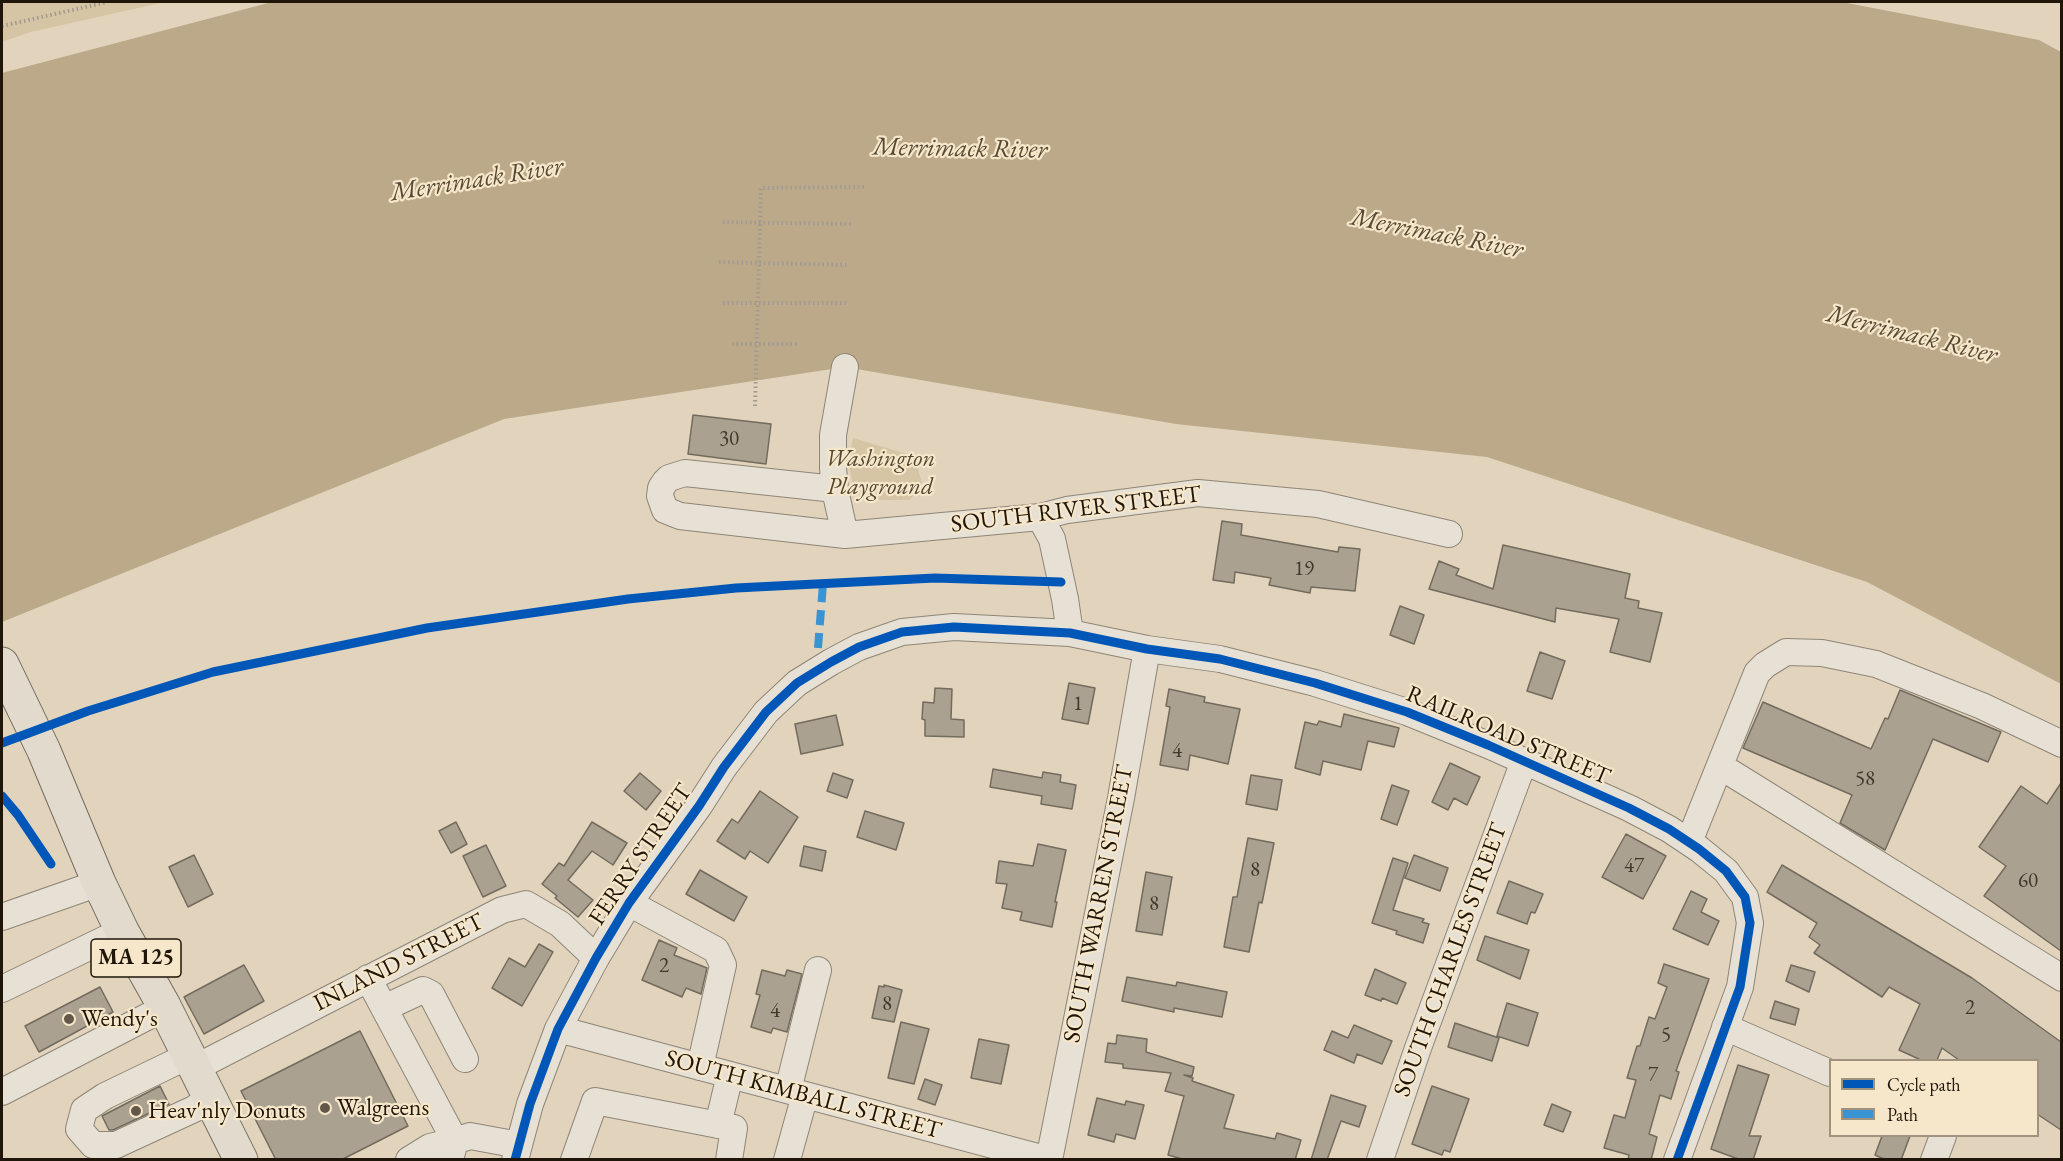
<!DOCTYPE html>
<html>
<head>
<meta charset="utf-8">
<style>
  body { margin:0 }
  #map { position:relative; width:2063px; height:1161px; overflow:hidden; background:#e2d4bc; font-family:"EB Garamond",serif }
  canvas { display:block }
  .frame { position:absolute; inset:0; border:3px solid #1f1609; pointer-events:none }
  .legend { position:absolute; left:1829px; top:1059px; width:210px; height:78px; box-sizing:border-box; background:#f6e6ca; border:2px solid #a0937d; margin:0; padding:8px 10px; list-style:none; font-size:18px; color:#1f1609 }
  .legend li { display:flex; align-items:center; gap:12px; height:30px }
  .legend b { width:30px; border:2px solid #a0937d }
</style>
</head>
<body>
<div id="map">
<canvas width="2063" height="1161"></canvas>
<div class="frame"></div>
<ul class="legend">
<li><b style="height:8px;background:#0057b8"></b>Cycle path</li>
<li><b style="height:8px;background:#3a93d2"></b>Path</li>
</ul>
</div>
<script>
const ctx = document.querySelector('canvas').getContext('2d');
ctx.lineJoin = 'round';
function fillPath(path, color) {
  ctx.fillStyle = color;
  ctx.fill(path, 'evenodd');
}
function poly(rows) {
  const path = new Path2D();
  for (const r of rows) {
    path.moveTo(r[0], r[1]);
    for (let i = 2; i < r.length; i += 2) path.lineTo(r[i], r[i + 1]);
  }
  return path;
}
function trace(path, color, width, dash) {
  ctx.strokeStyle = color;
  ctx.lineWidth = width;
  ctx.lineCap = dash ? 'butt' : 'round';
  ctx.setLineDash(dash || []);
  ctx.stroke(path);
}
function drawText(font, color, halo, rows, align = 'center') {
  ctx.font = font + ' "EB Garamond",serif';
  ctx.lineWidth = 4.5;
  ctx.setLineDash([]);
  ctx.textBaseline = 'middle';
  ctx.strokeStyle = halo;
  ctx.fillStyle = color;
  for (const [text, x, y, turn = 0] of rows) {
    ctx.save();
    ctx.translate(x, y);
    ctx.rotate((+turn || 0) * Math.PI / 180);
    ctx.textAlign = isNaN(turn) ? turn : align;
    if (halo) ctx.strokeText(text, 0, 0);
    ctx.fillText(text, 0, 0);
    ctx.restore();
  }
}
fillPath(poly([
  [2,2,165,2,31,32,2,42],
  [853,438,914,456,922,483,910,500,882,500,865,497,853,484,848,463]
]), '#d6c5a4');
fillPath(poly([
  [272,2,1842,2,2039,40,2061,52,2061,684,1867,582,1487,457,1176,424,845,367,504,419,2,622,2,73]
]), '#bba98a');
const building = poly([
  [693,415,771,424,766,464,688,454,693,415],
  [1222,521,1242,524,1241,535,1338,552,1339,547,1360,549,1355,591,1311,587,1310,593,1269,585,1271,578,1235,572,1234,583,1213,580,1222,521],
  [1503,545,1630,574,1625,598,1639,601,1638,608,1662,613,1650,662,1610,652,1619,619,1556,608,1555,622,1429,589,1439,561,1459,569,1456,575,1493,589,1503,545],
  [1400,606,1424,615,1414,644,1390,635,1400,606],
  [1540,652,1565,661,1552,699,1527,691,1540,652],
  [1069,683,1095,688,1088,724,1062,719,1069,683],
  [935,688,952,689,951,719,964,720,964,737,925,736,925,720,922,719,923,702,934,703,935,688],
  [1169,689,1205,697,1204,702,1240,709,1228,764,1190,755,1188,770,1160,765,1170,707,1166,706,1169,689],
  [1900,690,2001,732,1988,762,1933,739,1885,850,1840,823,1852,795,1743,748,1763,702,1871,749,1885,718,1888,719,1900,690],
  [1344,714,1399,728,1394,747,1368,741,1361,770,1323,761,1320,775,1295,768,1305,722,1317,725,1319,721,1341,727,1344,714],
  [836,715,843,745,801,754,795,724,836,715],
  [1450,763,1480,777,1467,805,1454,798,1448,810,1432,802,1450,763],
  [993,769,1042,778,1043,772,1061,775,1060,782,1076,785,1072,809,1041,804,1042,796,990,787,993,769],
  [640,773,661,791,646,810,624,791,640,773],
  [833,773,853,780,847,798,827,791,833,773],
  [1251,775,1282,780,1277,810,1246,804,1251,775],
  [2061,783,2061,951,1984,896,2006,866,1979,847,2021,786,2047,804,2061,783],
  [1392,785,1409,791,1397,825,1381,819,1392,785],
  [760,791,798,817,768,863,750,851,745,859,717,841,732,819,738,823,760,791],
  [865,811,904,823,896,850,857,837,865,811],
  [456,822,467,844,451,853,439,831,456,822],
  [592,822,627,843,613,865,592,851,568,880,593,900,578,917,555,898,557,896,542,884,559,863,564,866,592,822],
  [1626,834,1666,856,1643,899,1602,877,1626,834],
  [1248,838,1274,843,1262,903,1259,902,1249,952,1224,947,1233,897,1237,897,1248,838],
  [1038,844,1066,850,1055,902,1057,902,1052,927,1020,920,1022,912,1002,908,1007,884,996,883,999,861,1033,866,1038,844],
  [486,845,506,886,483,897,463,856,486,845],
  [804,846,826,851,822,871,800,866,804,846],
  [194,855,213,894,188,907,169,867,194,855],
  [1414,855,1448,868,1440,891,1405,878,1414,855],
  [1393,858,1408,863,1393,910,1424,919,1422,922,1429,924,1423,943,1396,934,1397,931,1372,923,1393,858],
  [1782,865,1972,978,2061,1042,2061,1130,2037,1114,2037,1060,1959,1060,1942,1048,1937,1060,1921,1060,1899,1050,1920,1004,1889,987,1882,997,1814,953,1820,945,1809,937,1817,923,1767,892,1782,865],
  [700,870,747,897,734,921,686,894,700,870],
  [1146,872,1172,877,1162,935,1136,931,1146,872],
  [1509,881,1543,894,1535,913,1531,912,1527,924,1497,913,1509,881],
  [1691,891,1707,899,1701,912,1719,921,1708,945,1673,929,1691,891],
  [1485,936,1529,950,1520,979,1477,960,1485,936],
  [659,940,677,948,674,955,707,968,701,994,686,988,682,997,642,980,659,940],
  [539,944,553,952,522,1006,492,988,509,958,525,967,539,944],
  [1664,964,1709,979,1676,1071,1679,1072,1671,1099,1660,1095,1649,1134,1657,1137,1651,1160,1628,1160,1629,1155,1604,1148,1614,1115,1625,1118,1636,1080,1627,1078,1637,1046,1640,1046,1649,1017,1655,1019,1667,987,1658,983,1664,964],
  [244,965,264,1001,204,1034,184,997,244,965],
  [1791,965,1815,972,1809,992,1786,981,1791,965],
  [1375,969,1406,983,1397,1004,1382,998,1381,1001,1365,995,1375,969],
  [762,970,785,976,787,970,802,974,787,1032,773,1028,771,1033,751,1027,760,995,756,994,762,970],
  [1127,977,1176,986,1177,982,1227,992,1222,1017,1174,1008,1174,1012,1122,1001,1127,977],
  [884,985,902,990,894,1022,872,1018,879,986,884,987,884,985],
  [100,987,113,1012,39,1052,25,1026,100,987],
  [1775,1001,1799,1009,1795,1025,1770,1018,1775,1001],
  [1507,1003,1538,1013,1528,1046,1497,1036,1507,1003],
  [901,1022,929,1029,914,1084,888,1078,901,1022],
  [1455,1023,1499,1038,1492,1061,1448,1047,1455,1023],
  [1354,1025,1392,1041,1382,1064,1357,1054,1354,1063,1324,1050,1332,1031,1348,1038,1354,1025],
  [360,1031,408,1126,341,1160,276,1160,241,1091,360,1031],
  [1117,1035,1147,1039,1146,1052,1194,1067,1192,1076,1184,1075,1193,1078,1192,1081,1234,1095,1224,1128,1275,1139,1277,1133,1301,1140,1295,1160,1186,1160,1168,1155,1184,1096,1165,1091,1171,1073,1123,1068,1123,1064,1105,1062,1108,1043,1116,1044,1117,1035],
  [979,1039,1009,1045,1001,1084,971,1078,979,1039],
  [1738,1065,1769,1075,1749,1136,1761,1136,1753,1160,1741,1160,1711,1149,1738,1065],
  [925,1079,942,1085,935,1105,918,1099,925,1079],
  [160,1086,169,1104,113,1130,109,1130,102,1116,160,1086],
  [1432,1086,1469,1099,1450,1152,1444,1150,1442,1155,1412,1144,1432,1086],
  [1331,1095,1366,1106,1359,1127,1341,1121,1327,1160,1311,1160,1331,1095],
  [1097,1098,1125,1105,1126,1101,1144,1105,1135,1139,1116,1134,1114,1142,1088,1135,1097,1098],
  [1552,1104,1571,1112,1563,1132,1544,1125,1552,1104],
  [1882,1136,1910,1136,1901,1160,1886,1160,1875,1155,1882,1136]
]);
fillPath(building, '#aaa191');
trace(building, '#736b5d', 1.5);
const minor = poly([
  [845,367,833,435,833,468,835,490,845,535],
  [835,489,685,473,669,478,665,482,661,488,660,496,665,510,680,516,845,535,1040,517,1067,510,1198,493,1318,504,1449,534],
  [1040,517,1052,539,1065,599,1070,633],
  [1720,766,2062,978],
  [1689,842,1757,673,1765,665,1786,652,1822,653,1876,664,1982,706,2062,744],
  [629,903,716,950,723,965,700,1067],
  [2,917,99,883],
  [368,978,455,1141,470,1136,519,1145],
  [2,989,122,931],
  [384,1008,423,990,431,994,465,1059],
  [1725,1027,1830,1073],
  [558,1029,1049,1160],
  [188,1056,105,1096,84,1110,79,1129,93,1145,116,1145,194,1109,210,1098],
  [195,1068,502,910,526,904,560,924,596,958],
  [788,1090,818,970],
  [2,1092,164,1008],
  [718,1125,730,1075],
  [409,1160,430,1147,455,1141,450,1160],
  [515,1160,530,1104,558,1029,596,958,629,903,699,806,724,767,766,712,797,683,831,662,859,647,902,632,954,627,1070,633,1147,649,1220,659,1315,683,1407,712,1488,745,1629,808,1669,829,1699,849,1726,871,1745,897,1750,923,1740,987,1677,1160],
  [574,1160,595,1101,734,1128,729,1160],
  [787,1160,805,1095],
  [1049,1160,1121,798,1147,649],
  [1380,1160,1418,1048,1524,761],
  [1934,1160,1943,1136]
]);
const major = poly([
  [2,664,44,751,99,883,122,931,163,1004,241,1160]
]);
trace(minor, '#8e8576', 28);
trace(major, '#736b5d', 35);
trace(poly([
  [2,26,107,2],
  [723,222,851,224],
  [719,262,849,265],
  [723,303,846,303],
  [732,344,798,344],
  [755,406,761,188,867,187]
]), '#a19a90', 4, [1.5, 3]);
trace(minor, '#e7e0d4', 26);
trace(major, '#e2dbcd', 33);
trace(poly([
  [818,648,823,584]
]), '#3a93d2', 8, [15, 8]);
trace(poly([
  [2,743,88,711,213,672,427,628,628,599,736,588,935,578,1061,582],
  [2,796,18,815,51,864],
  [515,1160,530,1104,558,1029,596,958,629,903,699,806,724,767,766,712,797,683,831,662,859,647,902,632,954,627,1070,633,1147,649,1220,659,1315,683,1407,712,1488,745,1629,808,1669,829,1699,849,1726,871,1745,897,1750,923,1740,987,1677,1160]
]), '#0057b8', 9);
for (const [x, y, r, color] of [
  [69,1019,6,"#635848"],
  [325,1108,6,"#635848"],
  [136,1111,6,"#635848"]
]) {
  const dot = new Path2D();
  dot.arc(x, y, r, 0, 2 * Math.PI);
  ctx.fillStyle = color;
  ctx.fill(dot);
  trace(dot, '#f6e6ca', 2);
}
drawText('21px', '#42392b', null, [
  ["30",729,439],
  ["19",1304,569],
  ["1",1078,704],
  ["4",1177,751],
  ["58",1865,779],
  ["47",1634,866],
  ["8",1255,870],
  ["60",2028,881],
  ["8",1154,904],
  ["2",664,966],
  ["8",887,1004],
  ["2",1970,1008],
  ["4",775,1011],
  ["5",1666,1035],
  ["7",1653,1075]
]);
for (const [x, y, w] of [
  [136,958,90]
]) {
  const box = new Path2D();
  box.roundRect(x - w / 2, y - 19, w, 38, 4.5);
  ctx.fillStyle = '#f6e6ca';
  ctx.fill(box);
  trace(box, '#1f1609', 1.5);
}
drawText('bold 22px', '#1f1609', null, [
  ["MA 125",136,958]
]);
drawText('italic 24px', '#534732', '#f6e6ca', [
  ["Washington",880,459],
  ["Playground",880,487]
]);
drawText('24px', '#1f1609', '#f6e6ca', [
  ["SOUTH RIVER STREET",1076,510,-7],
  ["RAILROAD STREET",1508,736,23],
  ["FERRY STREET",641,855,-56],
  ["SOUTH WARREN STREET",1099,904,-79],
  ["SOUTH CHARLES STREET",1451,960,-70],
  ["INLAND STREET",399,963,-27],
  ["SOUTH KIMBALL STREET",803,1095,15]
]);
drawText('24px', '#1f1609', '#f6e6ca', [
  ["Wendy's",81,1019],
  ["Walgreens",337,1108],
  ["Heav'nly Donuts",148,1111]
], 'left');
drawText('italic 26px', '#574a34', '#f6e6ca', [
  ["Merrimack River",960,149,1],
  ["Merrimack River",477,180,-9],
  ["Merrimack River",1437,234,11],
  ["Merrimack River",1912,335,14]
]);
</script>
</body>
</html>
